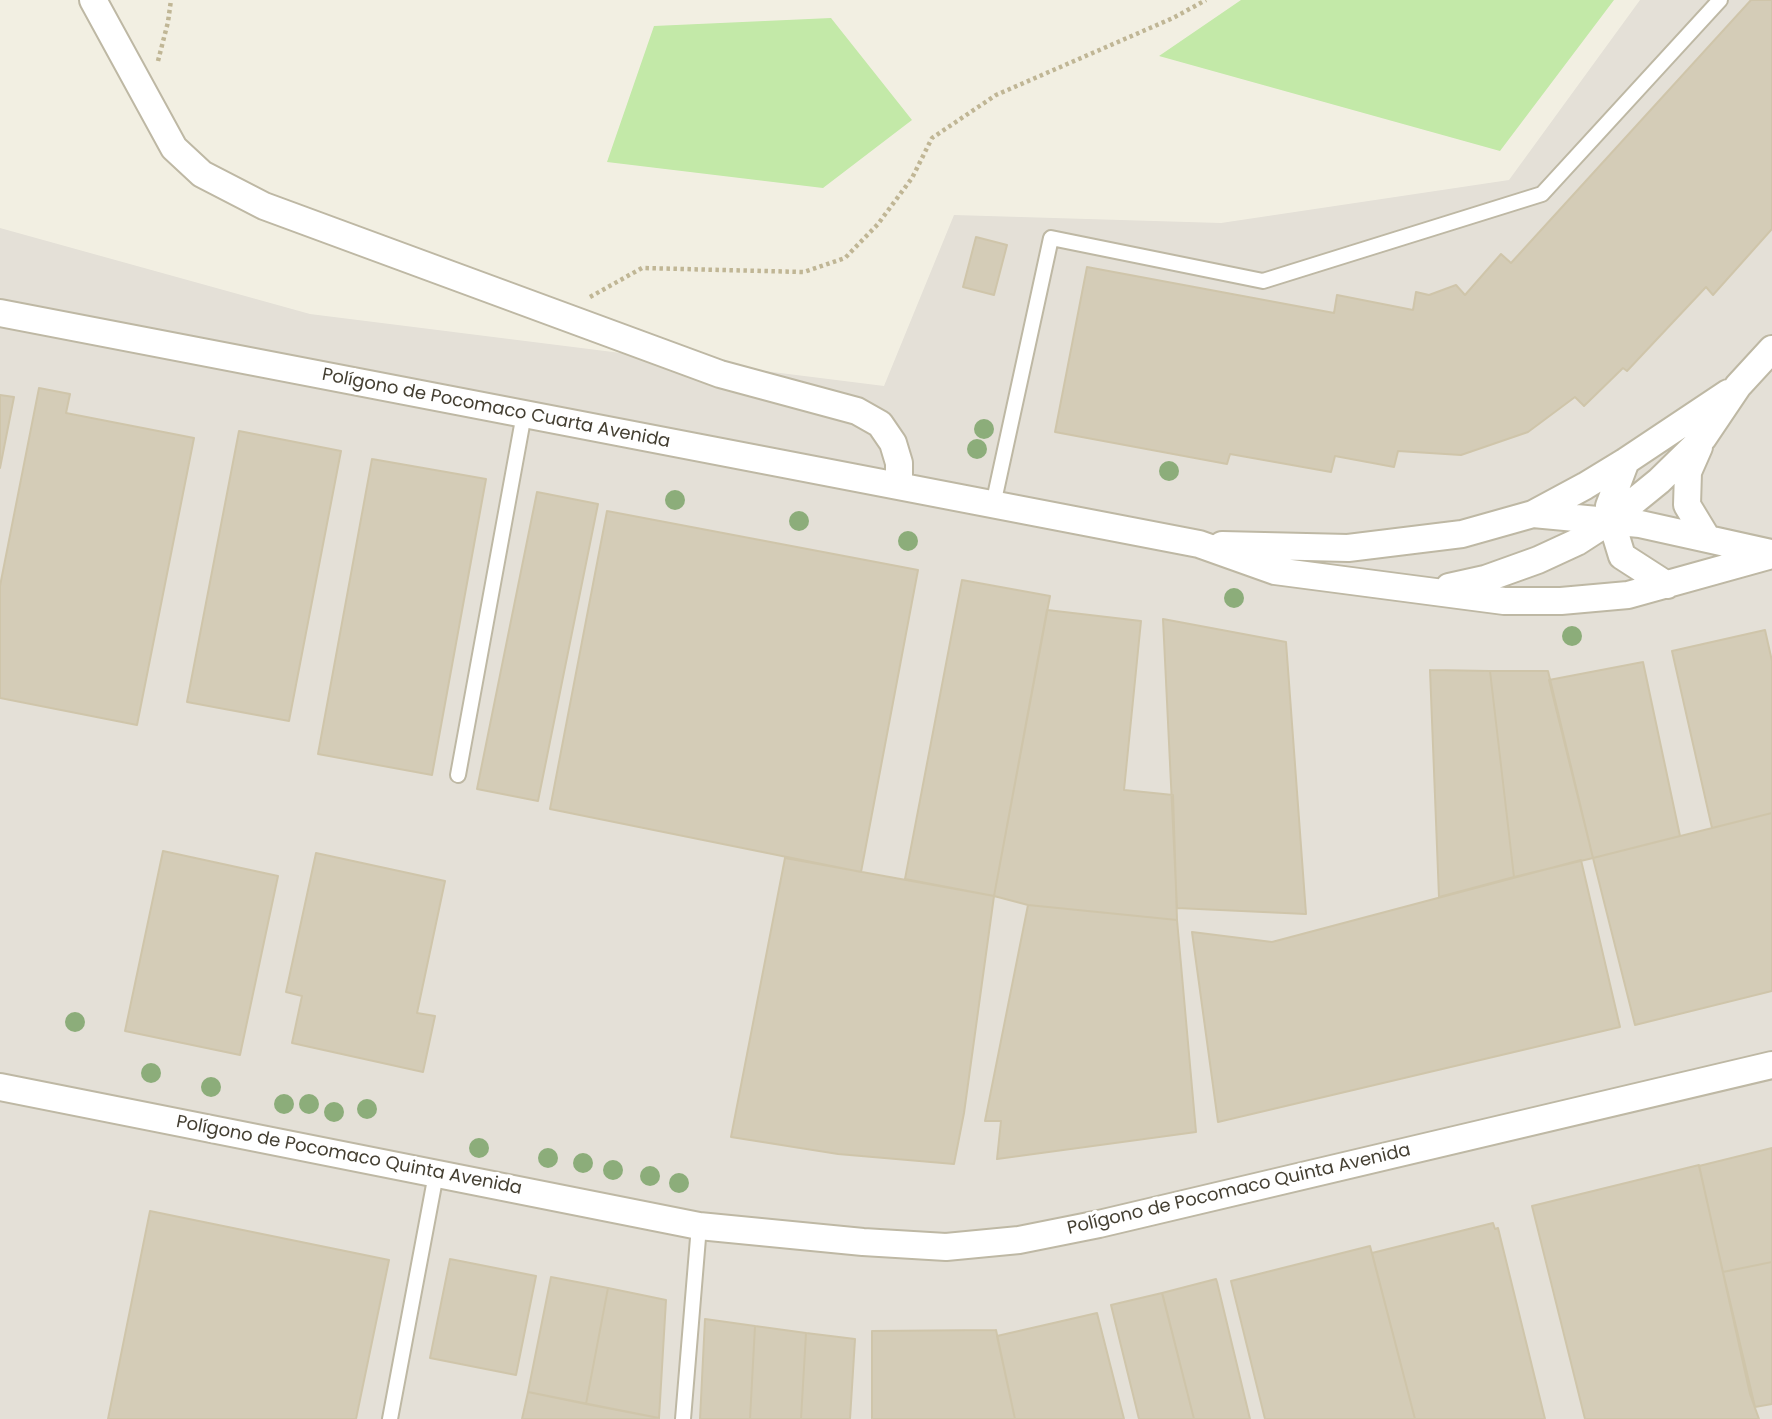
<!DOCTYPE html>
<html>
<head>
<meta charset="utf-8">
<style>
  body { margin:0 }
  canvas { display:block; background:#f2efe2 }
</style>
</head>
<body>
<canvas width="1772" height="1419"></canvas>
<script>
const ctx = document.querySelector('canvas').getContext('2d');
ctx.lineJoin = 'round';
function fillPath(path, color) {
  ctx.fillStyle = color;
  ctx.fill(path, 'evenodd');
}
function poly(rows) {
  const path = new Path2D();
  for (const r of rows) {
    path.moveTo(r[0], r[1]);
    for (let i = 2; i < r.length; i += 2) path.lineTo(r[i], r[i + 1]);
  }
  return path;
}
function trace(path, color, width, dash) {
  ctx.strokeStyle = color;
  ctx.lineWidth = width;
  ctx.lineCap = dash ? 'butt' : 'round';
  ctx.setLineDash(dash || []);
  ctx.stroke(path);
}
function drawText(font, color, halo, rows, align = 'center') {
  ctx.font = font + ' Poppins,sans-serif';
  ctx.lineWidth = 7;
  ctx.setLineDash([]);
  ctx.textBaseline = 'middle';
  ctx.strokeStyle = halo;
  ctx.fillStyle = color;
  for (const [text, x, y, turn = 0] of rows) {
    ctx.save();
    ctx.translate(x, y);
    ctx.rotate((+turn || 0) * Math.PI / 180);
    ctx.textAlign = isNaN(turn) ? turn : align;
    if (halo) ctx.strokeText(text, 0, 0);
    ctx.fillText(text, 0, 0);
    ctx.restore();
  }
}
fillPath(poly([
  [1640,0,1772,0,1772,1419,0,1419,0,228,310,314,884,386,954,215,1221,223,1509,180]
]), '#e4e0d7');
fillPath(poly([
  [1241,0,1614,0,1500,151,1159,56],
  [831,18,912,120,823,188,607,162,654,26]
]), '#c3e9a8');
const building = poly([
  [1751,0,1772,0,1772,229,1713,295,1706,287,1627,371,1623,368,1584,406,1575,397,1528,432,1461,455,1398,451,1394,467,1335,456,1331,472,1230,454,1227,464,1055,432,1087,267,1334,313,1337,295,1413,310,1416,292,1429,295,1456,285,1465,295,1501,254,1511,263,1751,0],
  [976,237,1007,245,994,295,963,287,976,237],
  [39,388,70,394,66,413,194,438,137,725,0,698,0,586,39,388],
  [0,395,14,397,0,468,0,395],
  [239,431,341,451,289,721,187,702,239,431],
  [372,459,486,479,432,775,318,754,372,459],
  [537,492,598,504,538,801,477,789,537,492],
  [607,511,918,570,861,872,550,809,607,511],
  [962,580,1050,596,994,896,905,879,962,580],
  [1047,610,1141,621,1124,790,1173,795,1177,920,1028,905,994,896,1047,610],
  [1163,619,1286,642,1306,914,1177,908,1163,619],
  [1765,630,1772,661,1772,813,1712,828,1672,651,1765,630],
  [1643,662,1680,836,1593,858,1549,680,1643,662],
  [1430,670,1490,671,1514,877,1439,897,1430,670],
  [1490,671,1548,671,1593,858,1514,877,1490,671],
  [1772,813,1772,991,1635,1025,1593,858,1772,813],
  [163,851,278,876,240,1055,125,1031,163,851],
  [316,853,445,881,417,1013,435,1016,423,1072,292,1043,302,996,286,992,316,853],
  [785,858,994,896,964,1113,954,1164,838,1154,731,1137,785,858],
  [1581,860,1620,1027,1218,1122,1192,932,1272,942,1581,860],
  [1028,905,1177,920,1196,1132,997,1159,1001,1121,985,1121,1028,905],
  [1772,1148,1772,1262,1723,1272,1699,1166,1772,1148],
  [1699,1165,1750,1394,1759,1419,1585,1419,1532,1206,1699,1165],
  [150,1211,389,1260,356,1419,108,1419,150,1211],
  [1493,1223,1495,1229,1498,1228,1545,1419,1415,1419,1372,1253,1493,1223],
  [1370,1246,1415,1419,1265,1419,1231,1281,1370,1246],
  [450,1259,536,1276,516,1375,430,1358,450,1259],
  [1772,1262,1772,1404,1755,1407,1723,1272,1772,1262],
  [551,1277,608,1288,586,1404,528,1392,551,1277],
  [1216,1279,1217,1282,1250,1419,1194,1419,1162,1293,1216,1279],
  [608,1288,666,1300,659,1418,586,1404,608,1288],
  [1162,1293,1163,1296,1194,1419,1139,1419,1111,1305,1162,1293],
  [1097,1313,1124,1419,1015,1419,997,1336,1097,1313],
  [705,1319,755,1326,750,1419,700,1419,705,1319],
  [755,1326,806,1333,801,1419,750,1419,755,1326],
  [996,1330,1015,1419,872,1419,872,1331,996,1330],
  [806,1333,855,1339,850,1419,801,1419,806,1333],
  [528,1392,659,1418,659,1419,522,1419,528,1392]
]);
fillPath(building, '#d4ccb7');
trace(building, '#cfc5aa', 2);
const service = poly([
  [993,505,1051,238,1263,281,1542,194,1720,0],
  [458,775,524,414],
  [390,1419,436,1174],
  [683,1419,699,1226]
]);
const minor = poly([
  [93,0,174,148,202,174,264,206,720,374,857,411,880,424,893,443,899,463,899,486],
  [0,313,1199,544,1275,571,1504,601,1561,601,1628,595,1772,555],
  [1699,447,1688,472,1687,505,1707,538],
  [1626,461,1609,506,1611,520,1622,556,1667,585],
  [1533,514,1585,486,1626,461,1728,393],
  [1222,545,1348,548,1462,534,1533,514,1640,524,1771,553],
  [1449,587,1485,579,1538,560,1577,542,1611,520,1659,481,1703,438,1738,386,1772,349],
  [0,1087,699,1226,863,1242,946,1247,1019,1240,1099,1224,1772,1065]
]);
trace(service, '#beb8a4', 18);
trace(minor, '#beb8a4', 30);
trace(poly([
  [158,61,168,22,171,0],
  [590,297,642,268,804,272,845,258,878,224,912,178,932,138,996,95,1173,18,1206,0]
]), '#c0b695', 4.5, [3.5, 3.5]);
trace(service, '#fff', 14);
trace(minor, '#fff', 26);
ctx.fillStyle = '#8cad7a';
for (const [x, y] of [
  [984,429],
  [977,449],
  [1169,471],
  [675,500],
  [799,521],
  [908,541],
  [1234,598],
  [1572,636],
  [75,1022],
  [151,1073],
  [211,1087],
  [284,1104],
  [309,1104],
  [367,1109],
  [334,1112],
  [479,1148],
  [548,1158],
  [583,1163],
  [613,1170],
  [650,1176],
  [679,1183]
]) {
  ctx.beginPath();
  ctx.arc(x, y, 10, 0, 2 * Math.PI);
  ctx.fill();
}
drawText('18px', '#443f32', '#fff', [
  ["Polígono de Pocomaco Cuarta Avenida",496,409,11],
  ["Polígono de Pocomaco Quinta Avenida",349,1156,11],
  ["Polígono de Pocomaco Quinta Avenida",1239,1190,-13]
]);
</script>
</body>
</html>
